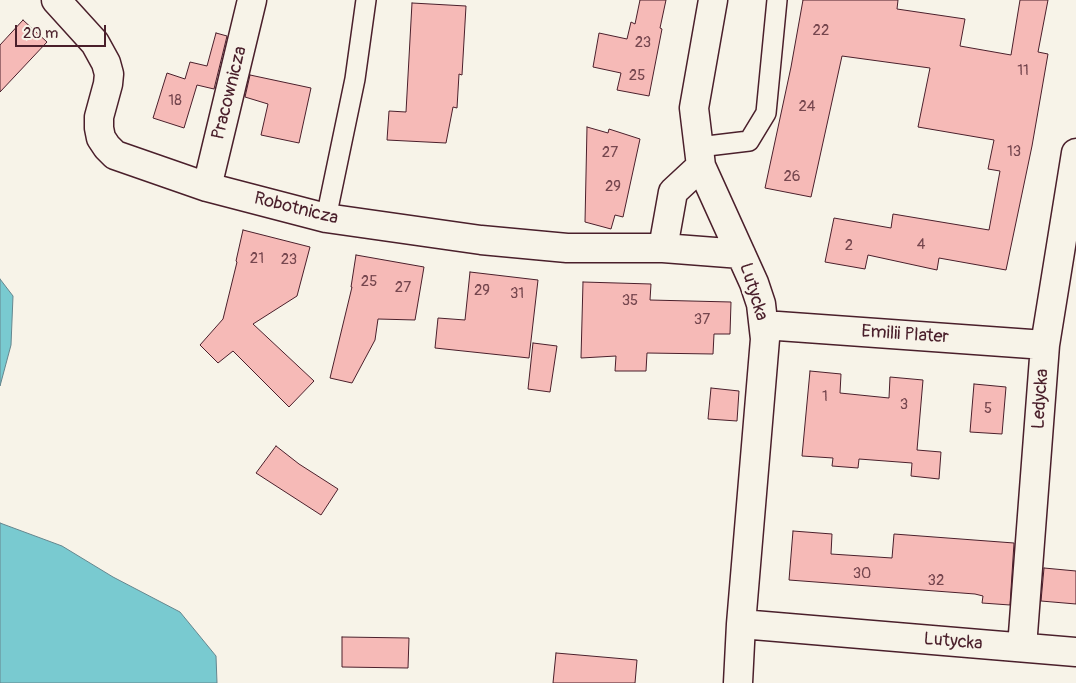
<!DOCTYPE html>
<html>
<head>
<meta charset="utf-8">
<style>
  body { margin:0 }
  #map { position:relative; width:1076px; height:683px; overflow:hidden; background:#f7f3e8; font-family:Pangolin,sans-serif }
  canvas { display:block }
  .scale { position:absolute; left:15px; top:25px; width:91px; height:22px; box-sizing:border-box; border:2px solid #4a1f2b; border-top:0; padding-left:6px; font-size:15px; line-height:18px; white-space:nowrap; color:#4a1f2b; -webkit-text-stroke:4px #f7f3e8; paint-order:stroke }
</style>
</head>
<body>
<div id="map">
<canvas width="1076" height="683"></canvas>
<div class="scale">20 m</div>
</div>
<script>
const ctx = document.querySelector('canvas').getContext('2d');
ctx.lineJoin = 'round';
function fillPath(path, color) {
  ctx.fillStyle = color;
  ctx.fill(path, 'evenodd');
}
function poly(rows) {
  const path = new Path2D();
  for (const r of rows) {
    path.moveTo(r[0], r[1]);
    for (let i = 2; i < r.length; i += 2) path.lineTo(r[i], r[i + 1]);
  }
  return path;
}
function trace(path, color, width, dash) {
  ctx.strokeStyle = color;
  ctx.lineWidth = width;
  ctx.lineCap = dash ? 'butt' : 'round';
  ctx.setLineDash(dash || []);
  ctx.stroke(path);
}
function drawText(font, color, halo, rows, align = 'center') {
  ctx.font = font + ' Pangolin,sans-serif';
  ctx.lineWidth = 5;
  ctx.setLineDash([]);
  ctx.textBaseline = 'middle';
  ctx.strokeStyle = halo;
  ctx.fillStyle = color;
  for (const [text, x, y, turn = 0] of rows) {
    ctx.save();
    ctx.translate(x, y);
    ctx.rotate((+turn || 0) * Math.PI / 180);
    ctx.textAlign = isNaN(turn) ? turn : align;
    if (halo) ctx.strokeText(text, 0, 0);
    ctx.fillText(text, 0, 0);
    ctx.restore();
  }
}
const water = poly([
  [0,279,13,296,11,345,0,386,0,279],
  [0,523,62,546,113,577,180,612,216,656,217,683,0,683,0,523]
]);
fillPath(water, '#79cad0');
trace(water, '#66868e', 1);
const building = poly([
  [640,0,666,0,660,28,662,29,649,96,617,90,621,73,593,67,599,33,627,39,631,22,635,24,640,0],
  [803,0,898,0,897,9,965,19,960,46,1011,55,1020,0,1048,0,1038,52,1048,54,1032,146,1006,270,939,258,937,270,868,255,865,269,825,262,834,218,891,228,893,214,989,230,1000,171,988,169,994,140,918,127,930,68,842,56,811,197,765,188,791,67,803,0],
  [412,3,466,6,462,75,459,74,457,108,453,107,446,143,387,140,389,111,406,112,412,3],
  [23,20,47,42,0,92,0,45,23,20],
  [216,33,227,36,214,89,197,85,184,128,153,118,167,73,185,79,190,62,207,66,216,33],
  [250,75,311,88,299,143,261,135,268,104,245,97,250,75],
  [587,127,608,133,609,129,640,139,623,217,615,215,611,229,585,222,587,127],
  [243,230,310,247,297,296,253,324,314,381,289,407,233,351,218,363,200,345,223,319,237,262,236,261,243,230],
  [356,255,424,267,415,320,378,319,375,340,352,383,330,378,352,287,351,287,356,255],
  [470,272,538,280,529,358,435,348,438,318,465,320,470,272],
  [583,282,651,284,650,300,731,302,730,334,714,334,713,354,647,353,646,371,615,371,616,356,581,358,583,282],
  [533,343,557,346,550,392,528,389,533,343],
  [810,371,841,374,840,393,889,398,890,377,923,380,917,450,941,452,939,479,911,476,912,463,859,459,858,468,832,466,833,458,802,456,810,371],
  [974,384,1006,387,1002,434,970,432,974,384],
  [711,388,739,391,737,421,708,419,711,388],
  [276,446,299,464,338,489,321,515,256,473,276,446],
  [793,531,832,534,831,554,892,558,894,534,1014,543,1010,605,982,603,983,596,975,594,789,580,793,531],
  [1044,568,1076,571,1076,604,1041,601,1044,568],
  [342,637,409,638,408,668,342,667,342,637],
  [556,653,637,660,635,683,553,683,556,653]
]);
fillPath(building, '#f6bab7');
trace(building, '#4a1f2b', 1);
const lane = poly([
  [699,147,749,141,766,113,777,0],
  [326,218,355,79,366,0]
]);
const street = poly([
  [56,0,95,43,106,63,109,74,108,84,99,117,99,128,101,138,107,147,115,155,207,187,326,218,481,240,567,248,663,248,741,254],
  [713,0,694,108,701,166,754,283,761,304,765,339,741,624,738,683],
  [207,187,252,0],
  [663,248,673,192,701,166],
  [764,325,1045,345],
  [741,624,1076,652],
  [1022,647,1045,345,1076,153]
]);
trace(lane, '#4a1f2b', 22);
trace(street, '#4a1f2b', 31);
trace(lane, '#f7f3e8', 19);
trace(street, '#f7f3e8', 28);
drawText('15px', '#75464e', null, [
  ["22",821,31],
  ["23",643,43],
  ["11",1023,71],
  ["25",637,76],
  ["18",175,101],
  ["24",807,107],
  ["13",1014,152],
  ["27",610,153],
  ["26",792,177],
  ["29",613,187],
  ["4",921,245],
  ["2",849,246],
  ["21",257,259],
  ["23",289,260],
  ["25",369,282],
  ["27",403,288],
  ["29",482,291],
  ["31",517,294],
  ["35",630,301],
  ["37",702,320],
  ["1",825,397],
  ["3",904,405],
  ["5",988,409],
  ["30",862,574],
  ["32",936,581]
]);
drawText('18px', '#4a1f2b', '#f7f3e8', [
  ["Pracownicza",230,93,-76],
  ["Robotnicza",296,209,14],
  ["Lutycka",753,292,73],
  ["Emilii Plater",905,335,4],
  ["Ledycka",1041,399,-86],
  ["Lutycka",953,642,5]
]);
</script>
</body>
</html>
